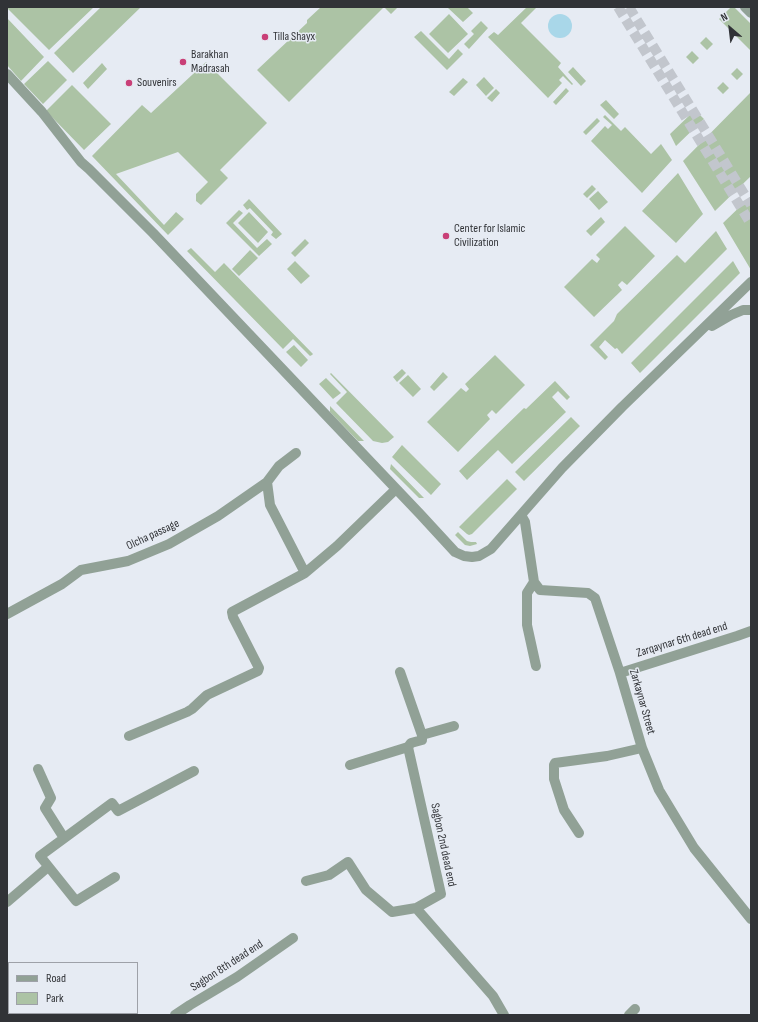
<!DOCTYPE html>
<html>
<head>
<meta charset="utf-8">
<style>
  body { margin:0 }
  #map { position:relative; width:758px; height:1022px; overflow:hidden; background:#e6ebf3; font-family:"Sofia Sans Condensed",sans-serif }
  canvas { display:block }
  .frame { position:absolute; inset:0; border:8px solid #313337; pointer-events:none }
  .legend { position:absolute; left:8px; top:962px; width:130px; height:52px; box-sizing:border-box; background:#e6ebf3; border:1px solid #9ea1a8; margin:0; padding:5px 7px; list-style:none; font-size:12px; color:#313337 }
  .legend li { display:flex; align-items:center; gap:8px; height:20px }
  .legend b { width:20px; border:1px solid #9ea1a8 }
  .north { position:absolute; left:710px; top:8px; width:40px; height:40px; -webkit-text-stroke:3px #e6ebf3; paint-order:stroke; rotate:332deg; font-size:11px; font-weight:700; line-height:16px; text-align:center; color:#313337 }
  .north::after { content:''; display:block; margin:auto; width:14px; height:18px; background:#313337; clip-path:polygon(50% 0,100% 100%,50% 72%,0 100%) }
</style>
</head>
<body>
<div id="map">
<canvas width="758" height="1022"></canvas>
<div class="frame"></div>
<ul class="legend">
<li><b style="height:5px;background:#91a196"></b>Road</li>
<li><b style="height:11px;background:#acc3a5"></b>Park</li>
</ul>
<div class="north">N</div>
</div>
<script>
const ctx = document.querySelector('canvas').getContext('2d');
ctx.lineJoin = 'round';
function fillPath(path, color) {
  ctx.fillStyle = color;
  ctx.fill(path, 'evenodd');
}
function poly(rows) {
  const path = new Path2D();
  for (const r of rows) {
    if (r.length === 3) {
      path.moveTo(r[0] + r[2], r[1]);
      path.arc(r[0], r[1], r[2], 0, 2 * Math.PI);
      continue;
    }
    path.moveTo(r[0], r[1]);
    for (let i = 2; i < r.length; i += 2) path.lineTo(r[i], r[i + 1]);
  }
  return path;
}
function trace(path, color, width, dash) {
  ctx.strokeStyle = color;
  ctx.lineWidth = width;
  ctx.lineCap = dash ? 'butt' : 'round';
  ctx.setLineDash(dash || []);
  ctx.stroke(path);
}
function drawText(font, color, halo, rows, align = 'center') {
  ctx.font = font + ' "Sofia Sans Condensed",sans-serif';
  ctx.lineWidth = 3;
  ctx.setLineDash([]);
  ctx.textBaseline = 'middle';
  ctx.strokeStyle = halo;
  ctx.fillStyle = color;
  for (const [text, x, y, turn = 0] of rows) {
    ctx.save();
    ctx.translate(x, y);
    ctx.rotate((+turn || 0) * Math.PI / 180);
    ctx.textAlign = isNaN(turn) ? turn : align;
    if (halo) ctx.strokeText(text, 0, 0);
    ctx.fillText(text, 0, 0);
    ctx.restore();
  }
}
fillPath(poly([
  [7,7,94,7,49,50,7,8],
  [101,7,141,7,73,73,54,53],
  [321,7,398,7,391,14,384,7,289,102,257,70,307,23,307,20],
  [449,7,467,7,473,13,463,22,448,8],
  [527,7,537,7,521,23,561,63,558,67,573,84,572,85,563,76,559,80,562,83,548,98,488,37,494,32,498,35],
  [731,7,734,7,751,24,751,51,719,19],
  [449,14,468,34,448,53,429,34],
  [7,18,44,57,21,81,7,65],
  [481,21,488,28,469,49,464,44,474,34,471,31],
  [421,31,449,59,458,49,463,54,447,70,414,37],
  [706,37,713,44,707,50,700,43],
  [692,51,699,58,693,64,686,57],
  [48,61,67,80,43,104,24,84],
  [206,62,267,123,220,170,228,178,201,205,196,201,196,194,208,182,178,152,116,174,164,225,176,212,184,219,168,235,92,156,142,105,151,113],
  [102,63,107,69,88,89,83,83],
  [573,67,586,81,581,86,568,72],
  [737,68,743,74,737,80,731,74],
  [484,77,494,88,486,96,476,85],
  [463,78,468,82,454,96,449,92],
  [723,82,729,88,723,94,717,88],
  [72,85,111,124,84,150,46,111],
  [566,88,569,91,556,105,553,102],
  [496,89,500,93,492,102,487,98],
  [751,92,751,176,715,211,683,161],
  [606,100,619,114,614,119,600,105],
  [695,110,704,119,676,146,670,134],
  [605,115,621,131,625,127,651,154,661,144,672,160,642,193,591,141,605,126,608,129,612,125,603,117],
  [597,118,600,121,586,135,583,132],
  [678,173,703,214,676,243,642,211],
  [592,185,596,189,587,198,583,194],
  [598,191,608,202,599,210,589,199],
  [751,196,751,270,723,223],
  [249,199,282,234,276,239,271,235,273,232,250,208,247,210,243,205],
  [239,210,243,213,233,223,257,248,267,239,272,244,259,256,226,223],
  [249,212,268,232,258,243,238,223],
  [601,217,605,222,591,236,586,231],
  [625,226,655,256,627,285,622,281,618,285,622,290,594,317,564,287,592,259,597,263,600,259,596,255],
  [716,231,727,249,622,354,617,348,615,349,605,340,599,347,608,357,605,360,590,345,614,321,617,314,677,255,685,263],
  [305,239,309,243,295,257,291,253],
  [191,248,215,272,224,263,313,354,312,355,310,356,293,339,283,349,187,251],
  [250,250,258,258,239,276,232,269],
  [295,261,310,276,301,284,287,269],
  [733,261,740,273,640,373,631,363],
  [294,345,308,360,301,367,286,352],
  [495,355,525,385,496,414,492,410,487,415,490,419,458,452,427,422,461,388,466,392,469,389,465,384],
  [402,369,406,373,397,382,393,377],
  [443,372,448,377,434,391,430,387],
  [331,373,394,437,388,442,382,443,373,441,336,403,347,392,330,374],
  [408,375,421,389,413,397,399,383],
  [326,378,341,393,333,399,319,384],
  [555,381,570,397,567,400,558,391,552,397,566,412,512,464,498,450,467,480,459,471,524,408,526,409],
  [330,406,364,441,358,441,330,412],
  [571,417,580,426,524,481,515,472],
  [402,445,441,484,431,495,392,457],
  [391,464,424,498,419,498,390,469],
  [507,479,517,489,472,534,469,535,467,534,459,527],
  [458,532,467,541,471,542,476,542,477,544,470,546,465,545,455,535]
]), '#acc3a5');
fillPath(poly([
  [560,26,12]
]), '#a9d7e9');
trace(poly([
  [618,7,751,224],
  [629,7,751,205]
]), '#c2c6cd', 10, [10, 5]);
trace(poly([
  [745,7,751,13],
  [7,74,42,112,81,162,89,169,153,233,420,514,455,552,464,556,472,557,479,556,491,549,562,468,622,407,751,282],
  [712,326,731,315,743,310,751,310],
  [267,482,270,505,305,573],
  [521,515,525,522,534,582,540,590,588,593,595,598,620,673,642,748,659,790,694,848,751,919],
  [534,582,527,593,527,625,536,666],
  [7,614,62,584,81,570,128,561,169,544,218,516,267,482,279,466,296,453],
  [400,672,422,735,422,740,411,743,408,747],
  [620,673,737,636,751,631],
  [422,735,454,726],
  [129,736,187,712,192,709,207,695,258,671,259,668,233,617,232,612,305,573,337,546,396,489],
  [350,765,408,747],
  [38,769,51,798,45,808,64,838],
  [579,833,564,810,554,779,554,765,555,763,607,756,642,748],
  [115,877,76,901,40,856,112,803,118,811,194,771],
  [306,881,329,875,348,862,366,890,392,912,416,908,441,894,408,747],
  [7,902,48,867],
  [416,908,493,996,504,1015],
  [175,1015,190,1005,237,977,293,938],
  [629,1015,635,1009]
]), '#91a196', 10);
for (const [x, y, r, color] of [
  [265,37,4,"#c93f77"],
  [183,62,4,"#c93f77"],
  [129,83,4,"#c93f77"],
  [446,236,4,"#c93f77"]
]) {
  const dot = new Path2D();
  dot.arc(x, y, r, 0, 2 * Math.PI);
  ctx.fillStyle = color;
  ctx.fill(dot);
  trace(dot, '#e6ebf3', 1.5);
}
drawText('12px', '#313337', '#e6ebf3', [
  ["Tilla Shayx",273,37],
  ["Barakhan",191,55],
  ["Madrasah",191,69],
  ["Souvenirs",137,83],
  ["Center for Islamic",454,229],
  ["Civilization",454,243]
], 'left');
drawText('12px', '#313337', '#e6ebf3', [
  ["Olcha passage",153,535,-25],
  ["Zarqaynar 6th dead end",682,640,-17],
  ["Zarkaynar Street",642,702,74],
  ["Sagbon 2nd dead end",443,845,78],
  ["Sagbon 8th dead end",227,966,-33]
]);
</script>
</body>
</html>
